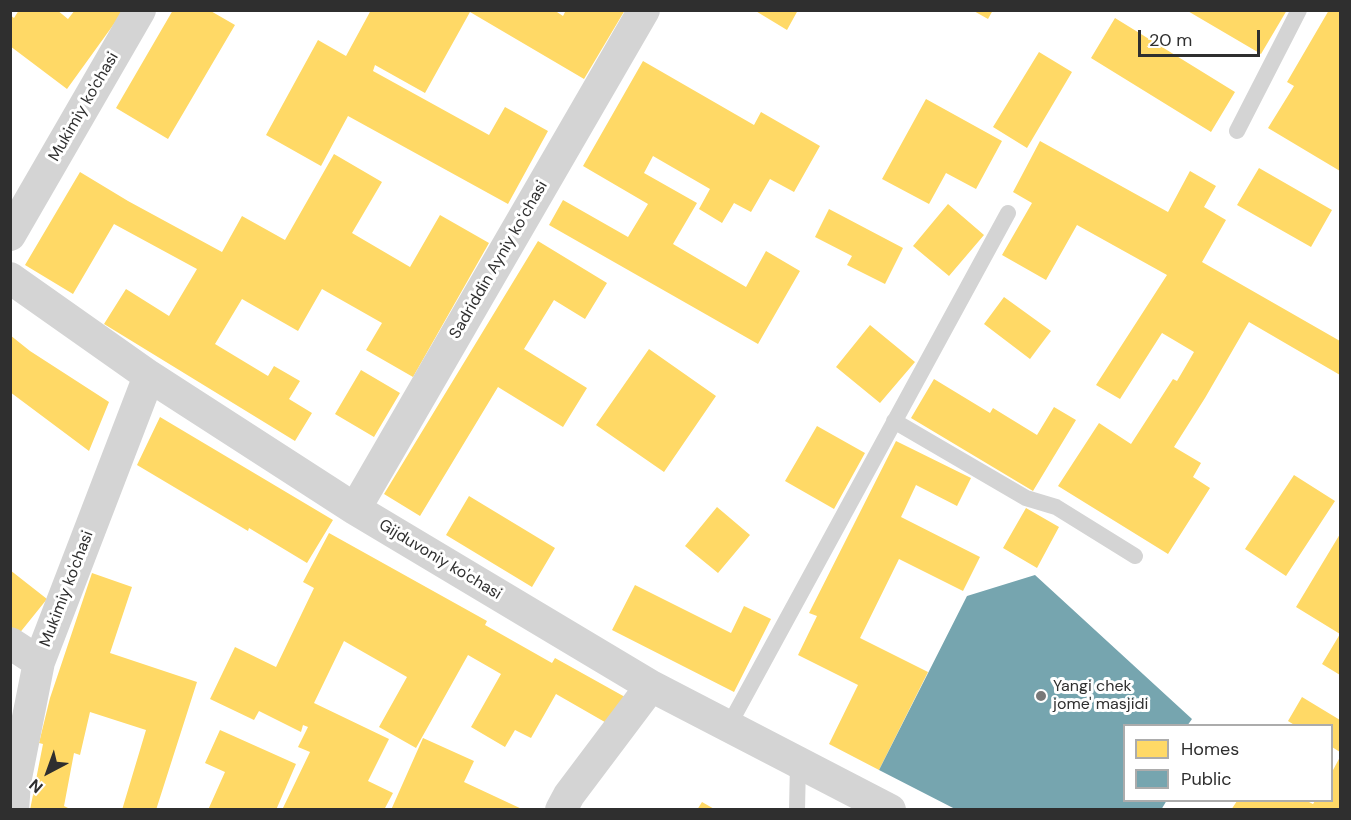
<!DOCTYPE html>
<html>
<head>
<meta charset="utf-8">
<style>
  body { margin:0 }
  #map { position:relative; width:1351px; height:820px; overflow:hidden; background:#fff; font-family:"DM Sans",sans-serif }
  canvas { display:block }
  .frame { position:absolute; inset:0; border:12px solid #2f2f2f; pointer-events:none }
  .legend { position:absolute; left:1123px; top:724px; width:210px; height:78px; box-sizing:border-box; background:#fff; border:2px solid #acacac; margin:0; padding:8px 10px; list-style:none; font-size:18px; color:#2f2f2f }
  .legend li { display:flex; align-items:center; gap:12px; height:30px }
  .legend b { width:30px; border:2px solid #acacac }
  .north { position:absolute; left:18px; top:742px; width:60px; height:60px; -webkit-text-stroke:4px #fff; paint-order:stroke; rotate:221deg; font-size:16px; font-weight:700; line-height:24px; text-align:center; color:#2f2f2f }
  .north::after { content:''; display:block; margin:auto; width:21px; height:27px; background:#2f2f2f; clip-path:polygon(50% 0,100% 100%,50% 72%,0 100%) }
  .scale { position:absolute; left:1138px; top:30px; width:122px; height:27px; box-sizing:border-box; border:3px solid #2f2f2f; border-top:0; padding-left:8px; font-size:18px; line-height:21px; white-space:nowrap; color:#2f2f2f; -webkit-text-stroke:4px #fff; paint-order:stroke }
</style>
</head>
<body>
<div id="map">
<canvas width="1351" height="820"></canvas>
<div class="frame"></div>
<ul class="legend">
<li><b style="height:16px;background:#ffd966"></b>Homes</li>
<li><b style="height:16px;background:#76a5af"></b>Public</li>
</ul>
<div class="north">N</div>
<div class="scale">20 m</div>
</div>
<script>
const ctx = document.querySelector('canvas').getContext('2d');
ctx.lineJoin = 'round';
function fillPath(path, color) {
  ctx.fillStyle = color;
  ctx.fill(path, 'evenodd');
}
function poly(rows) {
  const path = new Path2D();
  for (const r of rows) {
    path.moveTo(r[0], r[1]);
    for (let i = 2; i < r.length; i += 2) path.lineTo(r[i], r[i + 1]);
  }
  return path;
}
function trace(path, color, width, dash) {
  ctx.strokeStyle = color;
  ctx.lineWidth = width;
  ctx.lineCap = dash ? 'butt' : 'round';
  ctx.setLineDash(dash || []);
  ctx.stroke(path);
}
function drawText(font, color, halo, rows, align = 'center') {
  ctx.font = font + ' "DM Sans",sans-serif';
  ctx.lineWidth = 6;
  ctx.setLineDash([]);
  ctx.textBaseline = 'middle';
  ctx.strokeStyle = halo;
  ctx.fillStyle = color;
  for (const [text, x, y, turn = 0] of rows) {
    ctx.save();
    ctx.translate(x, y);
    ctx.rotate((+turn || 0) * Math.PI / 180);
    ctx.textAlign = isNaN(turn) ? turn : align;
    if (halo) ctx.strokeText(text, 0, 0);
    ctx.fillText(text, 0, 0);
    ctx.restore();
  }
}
fillPath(poly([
  [19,10,57,10,68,19,75,10,124,10,67,89,10,46,10,15,14,18],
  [173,10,209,10,235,25,168,139,116,108],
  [371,10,554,10,563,16,566,10,625,10,584,79,470,12,425,93,375,65,373,71,489,135,505,107,548,131,508,204,348,116,321,166,266,135,318,40,346,56],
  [754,10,798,10,787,30],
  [972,10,993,10,988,19],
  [1186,10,1287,10,1261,54],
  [1329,10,1340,10,1340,171,1268,128,1294,86,1287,82],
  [1115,18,1235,92,1211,132,1091,58],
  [1039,52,1072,72,1027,148,993,127],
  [643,61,754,125,761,112,820,146,794,192,770,179,751,212,734,203,722,223,699,209,710,189,653,156,644,173,697,203,673,244,746,287,766,251,800,271,758,344,549,225,563,200,628,237,648,204,583,166],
  [926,99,1002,141,976,189,946,173,929,204,882,179],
  [1040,141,1168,212,1190,171,1216,186,1204,207,1226,220,1202,262,1340,341,1340,375,1249,322,1205,398,1174,447,1201,463,1193,477,1210,488,1168,554,1058,486,1099,423,1131,444,1173,379,1177,381,1194,352,1162,333,1120,399,1096,385,1167,275,1077,225,1046,280,1002,255,1032,203,1013,192],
  [334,154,382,182,352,233,410,267,440,215,489,243,413,377,366,350,382,323,322,289,298,331,242,299,215,344,268,376,274,366,300,381,289,399,312,413,295,441,104,324,126,289,169,316,197,269,114,224,73,294,25,265,80,172,128,201,222,252,242,216,285,240],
  [1259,168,1332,210,1311,247,1237,205],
  [948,204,984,235,949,276,913,246],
  [829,209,903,248,885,284,847,265,852,256,815,237],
  [538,241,607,283,585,319,554,300,524,349,587,388,563,427,498,387,420,516,384,494],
  [1004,297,1051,331,1030,359,984,324],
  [870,325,915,362,880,403,836,367],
  [10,335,30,351,109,402,89,451,10,392],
  [649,349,716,396,664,472,596,425],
  [361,370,400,393,374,437,335,414],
  [934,379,990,413,993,408,1037,435,1054,407,1076,420,1033,491,911,418],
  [160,417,333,520,307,563,249,528,248,531,137,465],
  [817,426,865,453,834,509,785,481],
  [896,441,971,478,957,506,916,485,901,517,980,557,963,591,899,559,860,638,928,672,879,770,829,744,858,685,798,655,817,616,809,613],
  [1294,475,1335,501,1286,576,1245,549],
  [469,496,555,548,532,587,446,535],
  [717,507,750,535,718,573,685,546],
  [1026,508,1059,527,1037,568,1003,548],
  [329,533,487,621,485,625,552,663,555,658,625,697,610,725,556,694,531,738,515,730,505,747,471,727,501,674,468,655,416,748,379,727,407,677,344,641,314,703,389,739,368,781,393,793,384,810,282,810,310,752,298,747,308,727,303,725,301,732,259,711,254,720,210,699,235,647,276,667,314,588,303,582],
  [1340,534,1340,675,1322,664,1340,634,1296,607],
  [10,570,47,599,18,635,10,629],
  [92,573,132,587,110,653,197,682,156,810,122,810,146,730,90,712,80,755,74,753,64,806,72,810,30,810,43,744,39,743,50,698],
  [635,585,731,633,744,606,771,619,734,692,612,630],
  [1302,697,1340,720,1340,752,1332,747,1332,726,1296,726,1288,721],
  [220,730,296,764,276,810,208,810,225,772,205,763],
  [423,738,474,761,464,782,524,810,391,810],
  [1340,757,1340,810,1231,810,1237,801,1307,801,1313,804,1315,801,1332,801,1332,772],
  [702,802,716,810,697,810]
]), '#ffd966');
fillPath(poly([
  [1035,575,1192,719,1187,726,1124,726,1124,800,1167,800,1161,810,957,810,879,770,967,596]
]), '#76a5af');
trace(poly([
  [1237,131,1299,10],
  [894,421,1026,498,1056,507,1135,556],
  [728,727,1008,213],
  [797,810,798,763]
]), '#d4d4d4', 16);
trace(poly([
  [10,235,140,10],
  [10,278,149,376,355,509,651,686,890,810],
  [355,509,644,10],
  [10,643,39,662],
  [13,810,15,783,39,662,149,376],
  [561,810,569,795,651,686]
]), '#d4d4d4', 32);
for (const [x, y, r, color] of [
  [1041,696,6,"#787878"]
]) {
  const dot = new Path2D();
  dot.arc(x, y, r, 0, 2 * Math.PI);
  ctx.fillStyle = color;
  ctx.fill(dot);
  trace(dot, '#fff', 2);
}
drawText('16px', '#2f2f2f', '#fff', [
  ["Mukimiy ko'chasi",84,107,-60],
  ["Sadriddin Ayniy koʻchasi",499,260,-60],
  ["Gijduvoniy ko'chasi",440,560,31],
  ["Mukimiy ko'chasi",67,589,-69]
]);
drawText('16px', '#2f2f2f', '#fff', [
  ["Yangi chek",1053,687],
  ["jome' masjidi",1053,705]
], 'left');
</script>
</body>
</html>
